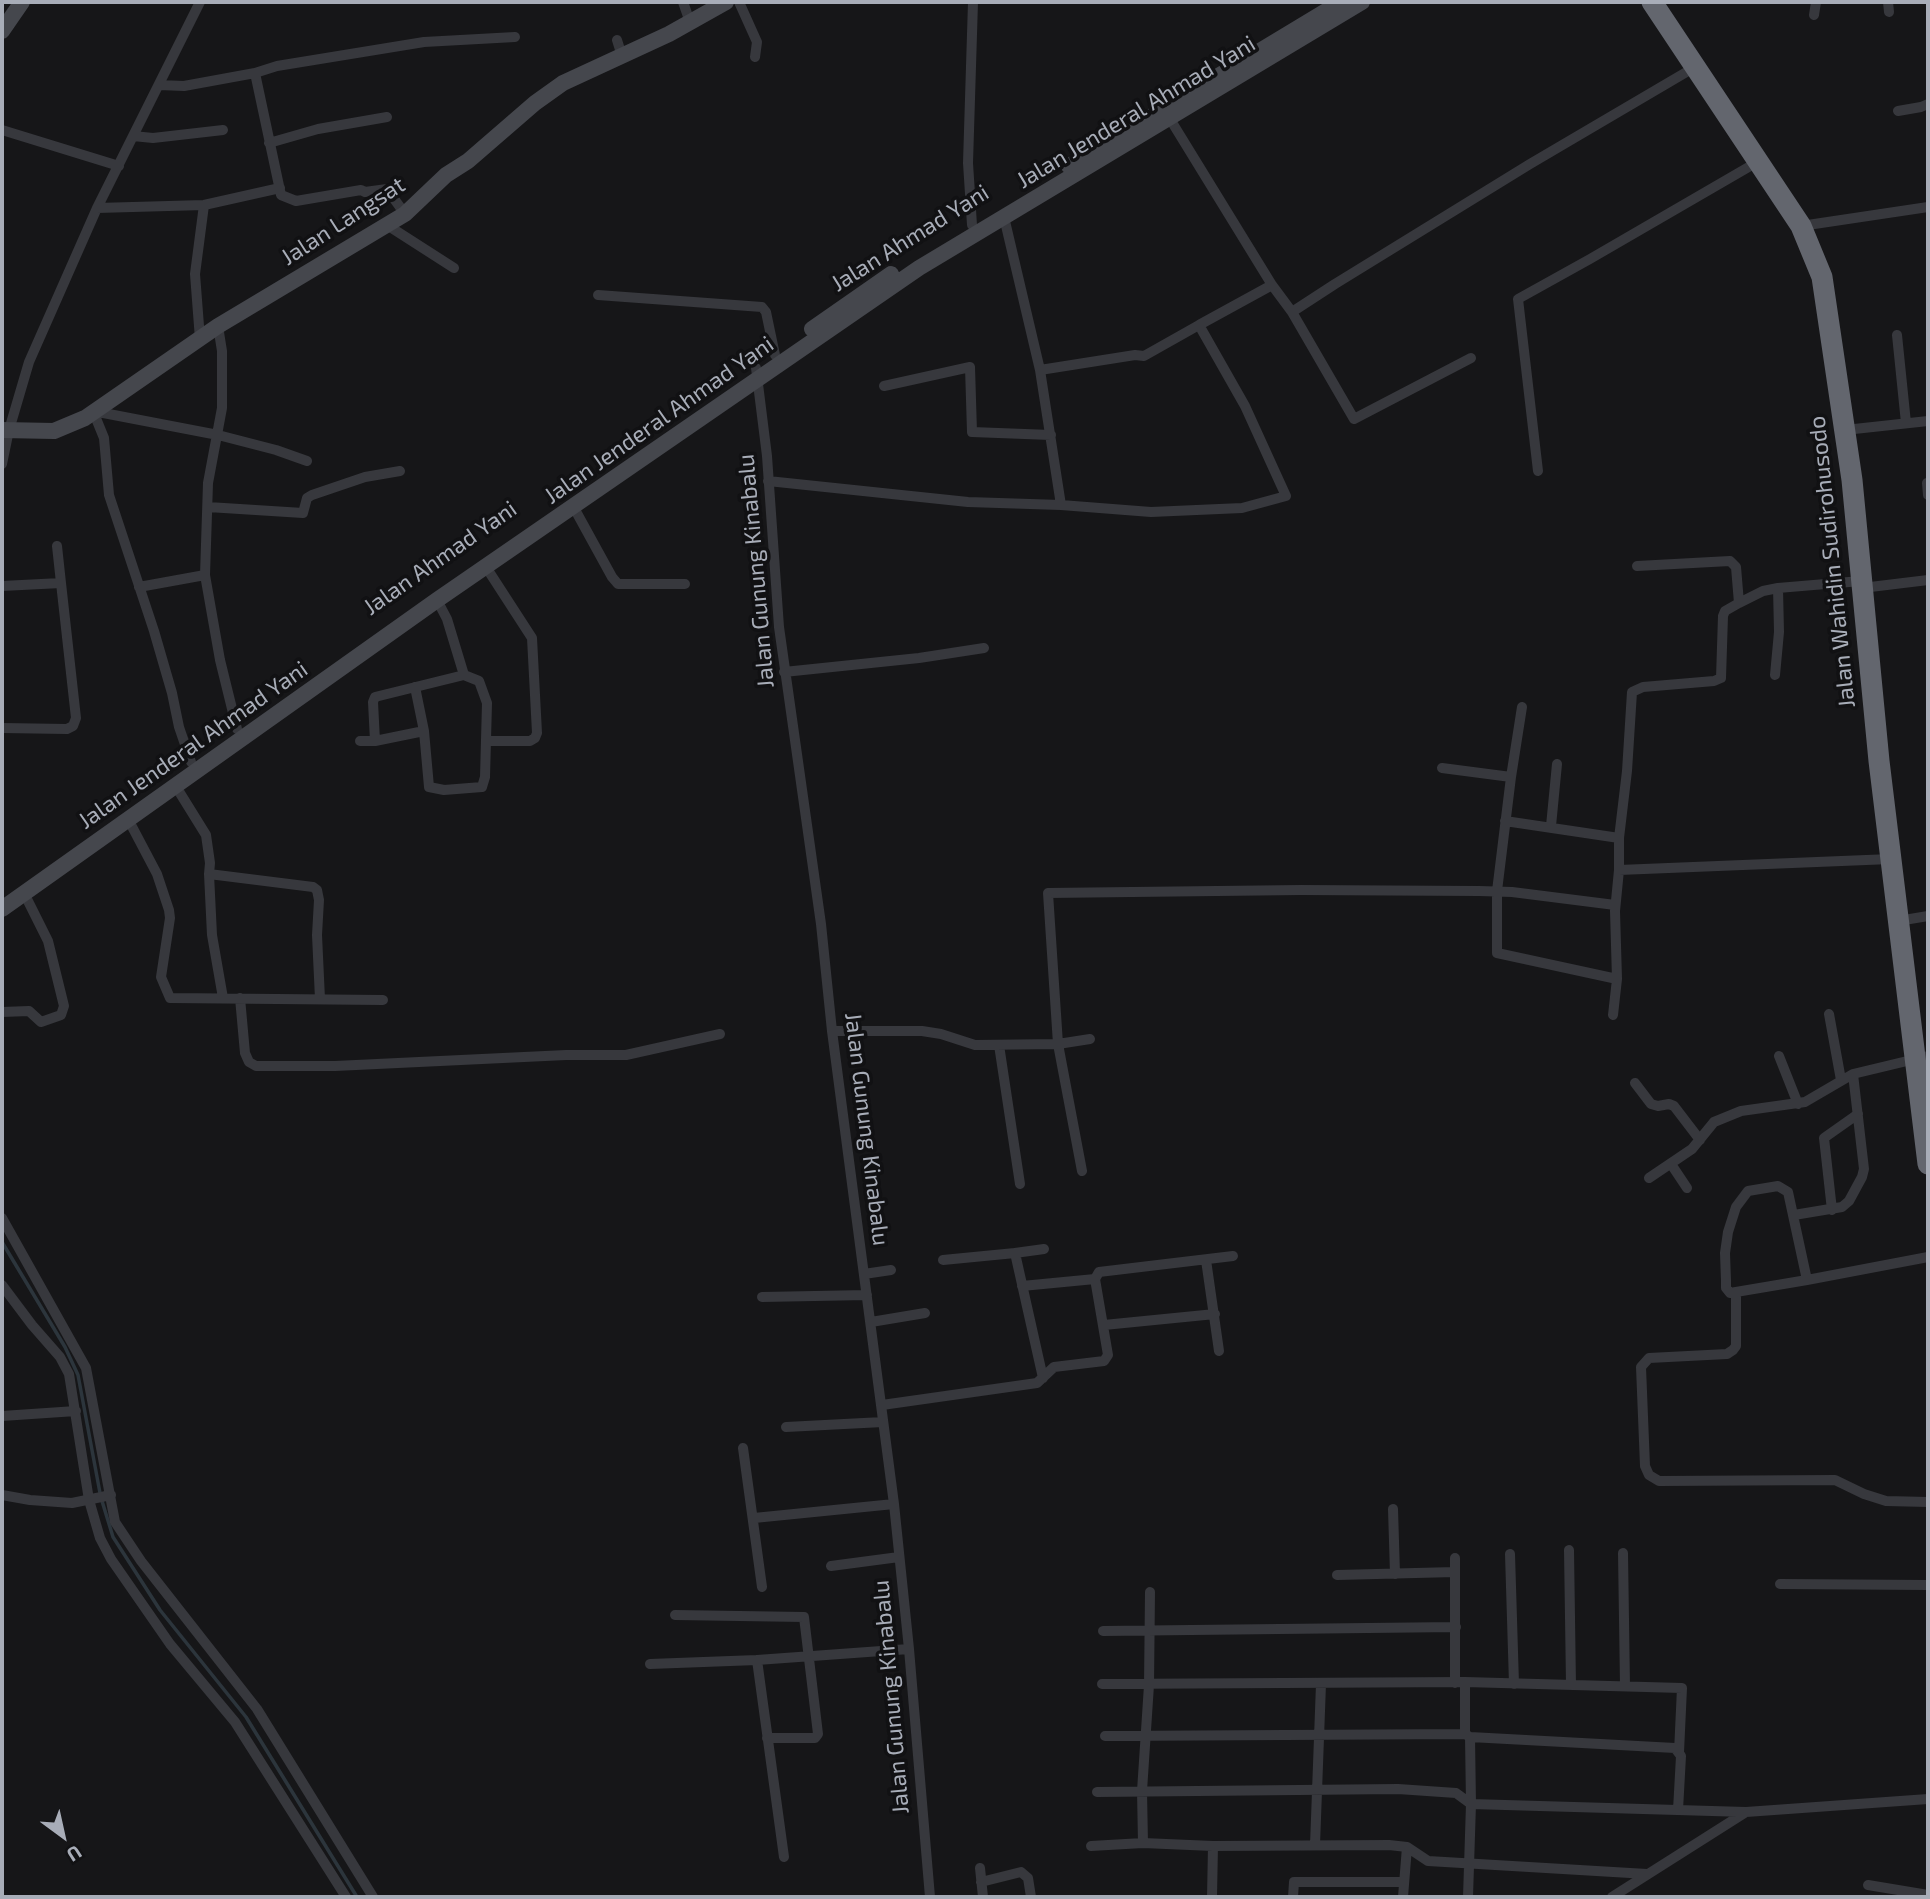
<!DOCTYPE html>
<html>
<head>
<meta charset="utf-8">
<style>
  body { margin:0 }
  #map { position:relative; width:1930px; height:1899px; overflow:hidden; background:#161618; font-family:"Exo 2",sans-serif }
  canvas { display:block }
  .frame { position:absolute; inset:0; border:4px solid #a8adb8; pointer-events:none }
  .north { position:absolute; left:28px; top:1801px; width:70px; height:70px; -webkit-text-stroke:5px #111113; paint-order:stroke; rotate:147deg; font-size:19px; font-weight:700; line-height:28px; text-align:center; color:#a8adb8 }
  .north::after { content:''; display:block; margin:auto; width:24px; height:32px; background:#a8adb8; clip-path:polygon(50% 0,100% 100%,50% 72%,0 100%) }
</style>
</head>
<body>
<div id="map">
<canvas width="1930" height="1899"></canvas>
<div class="frame"></div>
<div class="north">U</div>
</div>
<script>
const ctx = document.querySelector('canvas').getContext('2d');
ctx.lineJoin = 'round';
function poly(rows) {
  const path = new Path2D();
  for (const r of rows) {
    path.moveTo(r[0], r[1]);
    for (let i = 2; i < r.length; i += 2) path.lineTo(r[i], r[i + 1]);
  }
  return path;
}
function trace(path, color, width, dash) {
  ctx.strokeStyle = color;
  ctx.lineWidth = width;
  ctx.lineCap = dash ? 'butt' : 'round';
  ctx.setLineDash(dash || []);
  ctx.stroke(path);
}
function drawText(font, color, halo, rows, align = 'center') {
  ctx.font = font + ' "Exo 2",sans-serif';
  ctx.lineWidth = 7;
  ctx.setLineDash([]);
  ctx.textBaseline = 'middle';
  ctx.strokeStyle = halo;
  ctx.fillStyle = color;
  for (const [text, x, y, turn = 0] of rows) {
    ctx.save();
    ctx.translate(x, y);
    ctx.rotate((+turn || 0) * Math.PI / 180);
    ctx.textAlign = isNaN(turn) ? turn : align;
    if (halo) ctx.strokeText(text, 0, 0);
    ctx.fillText(text, 0, 0);
    ctx.restore();
  }
}
trace(poly([
  [2,1242,65,1347,78,1375,100,1493],
  [102,1501,113,1537,160,1610,246,1717,357,1897]
]), '#2c353c', 3.5);
trace(poly([
  [683,2,690,22],
  [739,2,757,42,755,57],
  [1888,2,1889,12],
  [1814,15,1816,2],
  [617,40,622,56],
  [255,73,281,195,296,201,361,190,365,192,387,189,405,214],
  [159,85,184,86,255,73,277,66,424,42,515,37],
  [1898,111,1921,107,1928,104],
  [1170,119,1272,285,1292,312,1335,284,1530,164,1695,67],
  [2,130,119,166],
  [133,136,153,138,223,130],
  [269,143,318,129,387,117],
  [97,208,204,205,280,188],
  [1004,217,1040,370,1061,505],
  [387,225,454,268],
  [972,225,968,163,973,2],
  [1801,226,1928,207],
  [598,295,762,307,766,312,775,355],
  [1292,312,1354,419,1471,358],
  [218,326,222,351,222,408,208,483,205,575,220,660,237,729],
  [1897,335,1906,423],
  [200,339,195,274,204,205],
  [756,368,767,456,779,627,821,924,832,1031,894,1504,909,1649,930,1897],
  [1040,370,1135,355,1144,356,1199,325],
  [884,386,970,367,972,432,1051,435],
  [93,411,104,438,109,495,154,631,172,693,179,727,191,762],
  [93,411,218,435,276,450,307,461],
  [1845,430,1928,421],
  [2,464,9,430,29,362,97,208,200,2],
  [1538,471,1518,299,1590,259,1759,161],
  [768,481,968,502,1061,505,1151,512,1242,508,1286,496,1245,406,1199,325,1272,285],
  [1927,483,1928,495],
  [573,506,612,577,618,584,685,584],
  [208,507,303,513,307,498,312,495,365,477,400,471],
  [57,546,61,583],
  [1637,566,1730,561,1736,567,1739,603],
  [486,567,532,638,537,733,535,738,530,741,487,741],
  [2,586,61,583,76,718,73,726,67,729,2,728],
  [139,587,205,575],
  [1862,588,1928,580],
  [784,672,919,658,984,648],
  [1775,675,1779,632,1778,588],
  [415,687,424,731,429,787,444,790,482,787,485,777,487,703,479,681,464,675,447,619,437,600],
  [1522,707,1511,777,1497,891,1497,953,1617,979,1615,911,1619,870],
  [360,741,375,741,424,731],
  [375,741,373,702,375,697,464,675],
  [1442,768,1511,777],
  [175,785,206,835,210,863,209,874,212,935,223,998],
  [128,819,157,874,169,910,170,918,161,977,170,998,383,1000],
  [1505,821,1619,838,1619,870,1891,859],
  [1551,826,1557,764],
  [1619,838,1627,771,1632,692,1643,687,1714,681,1721,678,1723,616,1725,611,1739,603,1763,591,1778,588,1861,581],
  [209,874,313,887,317,890,319,900,317,935,320,999],
  [1898,921,1928,916],
  [240,998,245,1053,249,1062,256,1066,335,1066,566,1055,626,1055,720,1034],
  [2,1012,29,1011,41,1022,61,1015,64,1006,48,941,24,893],
  [1829,1014,1841,1080],
  [1613,1015,1617,979],
  [832,1031,922,1031,941,1034,975,1045,1058,1044,1090,1039],
  [999,1045,1020,1184],
  [1779,1056,1798,1104],
  [1635,1083,1651,1104,1658,1106,1669,1104,1674,1106,1700,1140],
  [1671,1164,1687,1188],
  [1082,1171,1058,1044,1048,893,1301,890,1479,891,1512,892,1615,905],
  [1649,1178,1692,1149,1714,1122,1741,1111,1805,1102,1853,1074],
  [1832,1210,1824,1138,1858,1114],
  [1794,1215,1842,1207,1849,1201,1862,1177,1864,1169,1853,1074,1928,1056],
  [2,1218,86,1368,115,1522,141,1561,257,1709,373,1897],
  [943,1260,1015,1253],
  [1206,1260,1219,1351],
  [864,1274,891,1270],
  [1807,1280,1788,1192,1778,1186,1748,1191,1736,1207,1728,1232,1725,1253,1726,1281,1726,1288,1730,1293,1807,1280,1928,1257],
  [2,1285,32,1325,60,1357,69,1374,89,1500,100,1538,111,1559,170,1644,235,1722,346,1897],
  [1022,1286,1095,1279],
  [1736,1293,1736,1346,1733,1350,1727,1354,1649,1358,1641,1367,1645,1466,1649,1475,1659,1481,1835,1480,1864,1494,1886,1501,1928,1502],
  [762,1297,867,1295],
  [871,1322,925,1313],
  [1104,1325,1215,1314],
  [1043,1378,1015,1253,1044,1249],
  [882,1405,1037,1383,1054,1367,1104,1361,1108,1355,1095,1279,1099,1272,1233,1256],
  [2,1416,76,1411],
  [786,1427,883,1422],
  [743,1448,762,1587],
  [2,1495,30,1500,72,1503,111,1495],
  [1393,1509,1395,1574],
  [754,1518,894,1504],
  [1569,1550,1571,1685],
  [1623,1553,1625,1686],
  [1510,1554,1514,1684],
  [1455,1558,1455,1683],
  [831,1566,899,1557],
  [1337,1575,1455,1572],
  [1780,1584,1928,1585],
  [1150,1592,1149,1685,1142,1791,1143,1843,1213,1846,1389,1845,1407,1847,1428,1861,1647,1874],
  [675,1615,804,1617,818,1734,815,1738,767,1738],
  [1103,1631,1456,1627],
  [757,1660,784,1857],
  [650,1664,757,1660,909,1649],
  [1465,1682,1465,1734,1470,1737,1471,1804,1468,1897],
  [1102,1684,1465,1682,1682,1688,1679,1752],
  [1105,1736,1465,1734],
  [1470,1737,1675,1748,1681,1756,1678,1810],
  [1097,1792,1398,1789,1456,1793,1471,1804,1746,1812,1928,1799],
  [1315,1845,1321,1684],
  [1091,1846,1143,1843],
  [980,1868,983,1897],
  [981,1882,1021,1872,1028,1878,1031,1897],
  [1868,1885,1928,1895],
  [1212,1897,1213,1846],
  [1293,1897,1294,1882,1404,1882],
  [1403,1897,1407,1847],
  [1612,1897,1746,1812]
]), '#37383d', 10);
trace(poly([
  [2,31,22,2],
  [1069,166,1341,2],
  [812,329,891,274],
  [2,430,54,431,85,418,218,326,405,214,446,175,468,161,535,103,563,83,669,34,726,2],
  [2,909,437,600,919,268,1362,2]
]), '#45474d', 16);
trace(poly([
  [1652,2,1801,226,1822,277,1852,480,1879,761,1928,1164]
]), '#63666e', 21);
drawText('23px', '#a8adb8', '#111113', [
  ["Jalan Jenderal Ahmad Yani",1136,112,-31],
  ["Jalan Langsat",343,221,-33],
  ["Jalan Ahmad Yani",910,238,-32],
  ["Jalan Jenderal Ahmad Yani",659,420,-35],
  ["Jalan Ahmad Yani",440,558,-35],
  ["Jalan Wahidin Sudirohusodo",1832,562,-96],
  ["Jalan Gunung Kinabalu",756,571,-95],
  ["Jalan Jenderal Ahmad Yani",193,745,-35],
  ["Jalan Gunung Kinabalu",867,1129,83],
  ["Jalan Gunung Kinabalu",891,1697,-95]
]);
</script>
</body>
</html>
